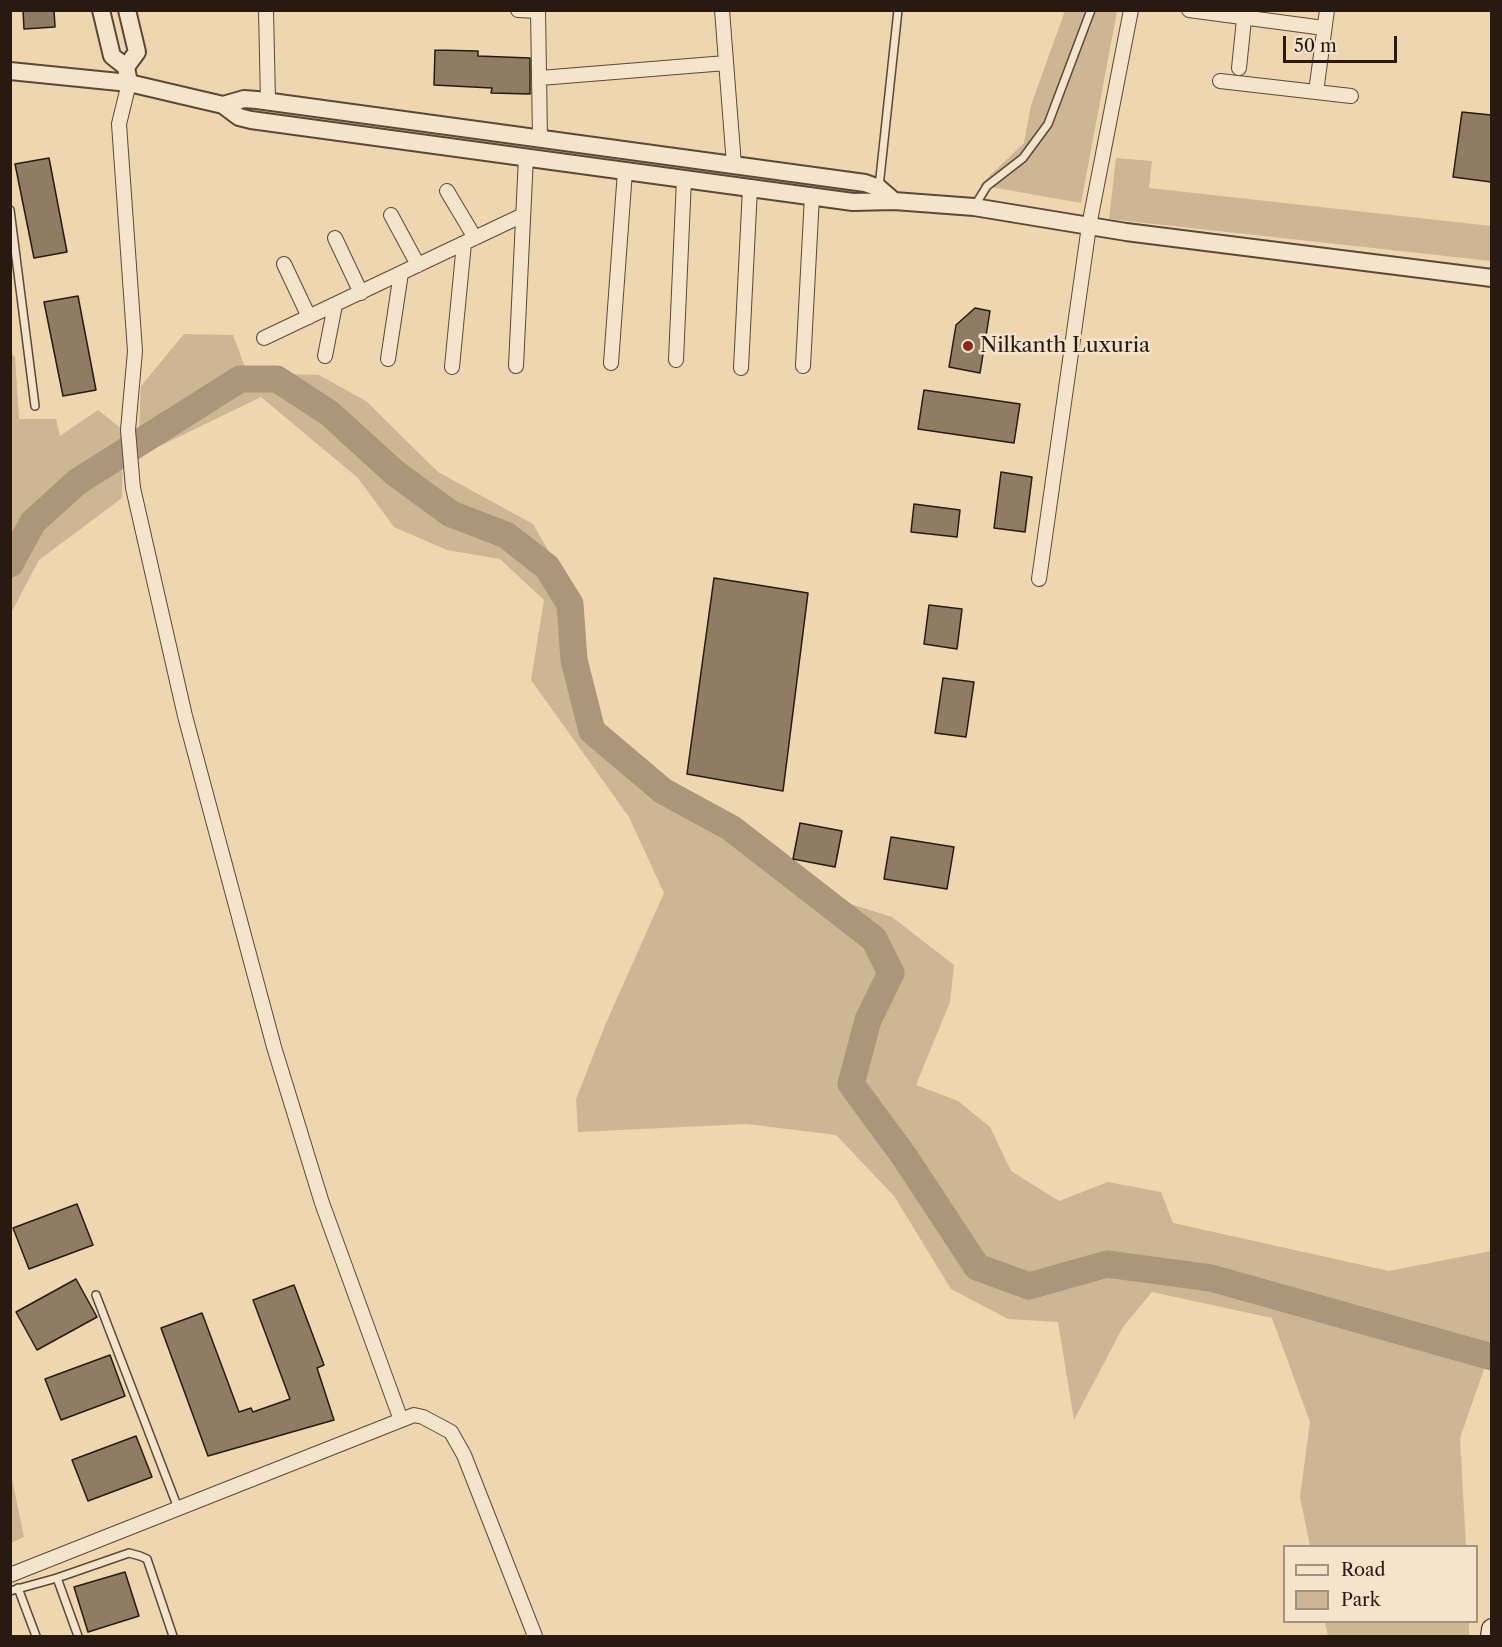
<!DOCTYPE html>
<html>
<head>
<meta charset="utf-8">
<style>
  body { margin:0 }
  #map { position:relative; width:1502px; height:1647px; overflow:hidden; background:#eed6af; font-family:"Libre Caslon Text",serif }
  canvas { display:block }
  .frame { position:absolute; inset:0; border:12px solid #281a11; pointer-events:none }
  .legend { position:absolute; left:1283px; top:1545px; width:195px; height:78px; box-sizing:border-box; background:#f4e4cb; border:2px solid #a29381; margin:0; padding:8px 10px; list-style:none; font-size:18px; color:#281a11 }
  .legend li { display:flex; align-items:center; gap:12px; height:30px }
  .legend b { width:30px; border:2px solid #a29381 }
  .scale { position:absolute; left:1283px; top:36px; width:114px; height:27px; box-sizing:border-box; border:3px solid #281a11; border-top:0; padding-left:8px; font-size:18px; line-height:21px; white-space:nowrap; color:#281a11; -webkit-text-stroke:4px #f4e4cb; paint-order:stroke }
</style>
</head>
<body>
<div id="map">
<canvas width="1502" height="1647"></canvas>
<div class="frame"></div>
<ul class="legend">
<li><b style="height:8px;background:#f4e4cb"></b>Road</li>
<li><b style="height:16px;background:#ccb694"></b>Park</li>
</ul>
<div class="scale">50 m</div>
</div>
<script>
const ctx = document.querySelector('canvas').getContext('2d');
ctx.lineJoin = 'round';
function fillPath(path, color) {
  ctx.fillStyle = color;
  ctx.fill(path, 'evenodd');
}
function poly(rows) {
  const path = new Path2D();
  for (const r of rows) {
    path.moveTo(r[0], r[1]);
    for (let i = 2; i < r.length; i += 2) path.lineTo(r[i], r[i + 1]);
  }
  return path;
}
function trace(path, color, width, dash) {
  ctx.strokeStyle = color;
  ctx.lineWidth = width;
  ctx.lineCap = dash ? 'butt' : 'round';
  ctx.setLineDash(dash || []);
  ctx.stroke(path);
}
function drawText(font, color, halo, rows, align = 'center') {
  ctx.font = font + ' "Libre Caslon Text",serif';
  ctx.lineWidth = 5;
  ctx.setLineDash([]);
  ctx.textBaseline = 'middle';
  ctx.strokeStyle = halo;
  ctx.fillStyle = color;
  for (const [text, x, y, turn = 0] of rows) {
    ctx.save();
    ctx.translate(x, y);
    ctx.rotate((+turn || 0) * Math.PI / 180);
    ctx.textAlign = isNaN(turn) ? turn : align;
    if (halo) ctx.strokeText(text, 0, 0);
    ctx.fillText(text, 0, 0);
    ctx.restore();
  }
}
fillPath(poly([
  [1065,11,1117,11,1081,203,980,185,1024,143,1031,105],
  [1116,158,1152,161,1149,188,1491,226,1491,261,1109,219],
  [184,334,233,335,245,367,257,373,319,375,366,401,438,472,533,524,573,593,561,663,585,733,626,770,787,884,892,917,954,965,950,1002,916,1085,958,1101,990,1127,1011,1171,1059,1201,1108,1182,1161,1192,1173,1223,1389,1271,1491,1251,1491,1349,1460,1438,1466,1546,1310,1546,1300,1497,1310,1422,1272,1318,1152,1292,1123,1327,1074,1420,1058,1322,1008,1319,951,1289,894,1196,836,1135,747,1124,578,1132,576,1099,606,1023,664,893,629,817,531,680,544,600,500,559,447,550,394,527,358,478,261,397,160,446,139,430,141,386],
  [11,353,15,357,19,419,56,419,60,436,98,410,123,430,122,498,39,560,11,613],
  [11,1474,24,1537,11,1543,10,1543],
  [1325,1622,1469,1622,1469,1636,1328,1636]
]), '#ccb694');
trace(poly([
  [10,564,33,522,77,482,240,379,277,379,329,413,395,473,451,514,506,535,547,567,570,604,574,660,592,731,663,791,731,828,874,939,891,973,868,1020,851,1084,904,1156,977,1267,1029,1286,1107,1264,1211,1278,1492,1357]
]), '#ab9679', 27);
const building = poly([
  [23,10,54,10,55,27,24,29,23,10],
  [435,50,478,51,478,56,530,58,530,94,491,93,492,88,434,85,435,50],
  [1462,112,1491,115,1491,182,1453,177,1462,112],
  [49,158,67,252,34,258,15,164,49,158],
  [78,296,96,390,63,396,44,302,78,296],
  [975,308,990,311,980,373,949,367,956,325,975,308],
  [924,390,1020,404,1014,443,918,429,924,390],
  [1001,472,1032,477,1025,532,994,528,1001,472],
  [914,504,960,510,957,537,911,532,914,504],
  [714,578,808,593,783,791,687,774,714,578],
  [929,605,962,609,957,649,924,644,929,605],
  [943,678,974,682,966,737,935,733,943,678],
  [800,823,842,831,835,867,793,859,800,823],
  [891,837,954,847,947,889,884,879,891,837],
  [77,1204,93,1245,29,1269,13,1228,77,1204],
  [76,1279,97,1317,37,1350,16,1312,76,1279],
  [294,1285,324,1365,317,1368,334,1420,208,1456,161,1328,202,1313,239,1412,251,1408,253,1412,290,1399,253,1300,294,1285],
  [110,1355,125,1396,61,1420,45,1379,110,1355],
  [136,1436,152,1477,88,1501,72,1460,136,1436],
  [125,1572,139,1616,88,1632,74,1587,125,1572]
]);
fillPath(building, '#8f7c63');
trace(building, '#281a11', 1.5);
const service = poly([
  [879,187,898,10],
  [974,207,987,186,1023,158,1048,124,1091,10],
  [10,210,35,406],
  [96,1295,178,1508],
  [57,1578,78,1636],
  [18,1588,36,1636],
  [10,1591,57,1578,129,1553,140,1556,147,1559,173,1636]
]);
const minor = poly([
  [266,10,268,101],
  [518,10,538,11],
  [538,10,540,139],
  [722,10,734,165],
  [1189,10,1324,28],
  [1239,68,1245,10],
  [540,78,726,63],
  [1220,81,1351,96],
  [129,83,119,124,135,351,128,430,133,488,185,716,274,1047,322,1203,401,1420],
  [1316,92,1327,10],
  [447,191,475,238],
  [391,215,418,265],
  [335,238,361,293],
  [284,264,309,317],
  [264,338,523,215],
  [325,356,335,305],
  [388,359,401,273],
  [676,360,684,179],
  [611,363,625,171],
  [516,366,526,157],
  [803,366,812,196],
  [452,367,464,243],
  [741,368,750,188],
  [1039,579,1089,226,1131,10],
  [10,1575,414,1415,423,1417,451,1432,464,1455,535,1636]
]);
const tertiary = poly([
  [101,10,112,56,126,67,129,83],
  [126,67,137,52,127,10],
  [10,71,129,83,223,105,239,117,251,120,853,202,894,201,974,207,1126,232,1492,278],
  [223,105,244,99,257,100,865,183,879,188,894,201]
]);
const secondary = poly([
  [1491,1636,1492,1629]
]);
trace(service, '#5a4938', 10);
trace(minor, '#5a4938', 16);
trace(tertiary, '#5a4938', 20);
trace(secondary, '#281a11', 22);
trace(service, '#f4e4cb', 7);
trace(minor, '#f4e4cb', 14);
trace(tertiary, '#f4e4cb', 16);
trace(secondary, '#f4e4cb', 20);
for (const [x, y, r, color] of [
  [968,346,6,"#8f2418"]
]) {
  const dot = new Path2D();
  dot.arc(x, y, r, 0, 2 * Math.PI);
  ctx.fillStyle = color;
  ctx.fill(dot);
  trace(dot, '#f4e4cb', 2);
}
drawText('21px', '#281a11', '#f4e4cb', [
  ["Nilkanth Luxuria",980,346]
], 'left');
</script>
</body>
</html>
